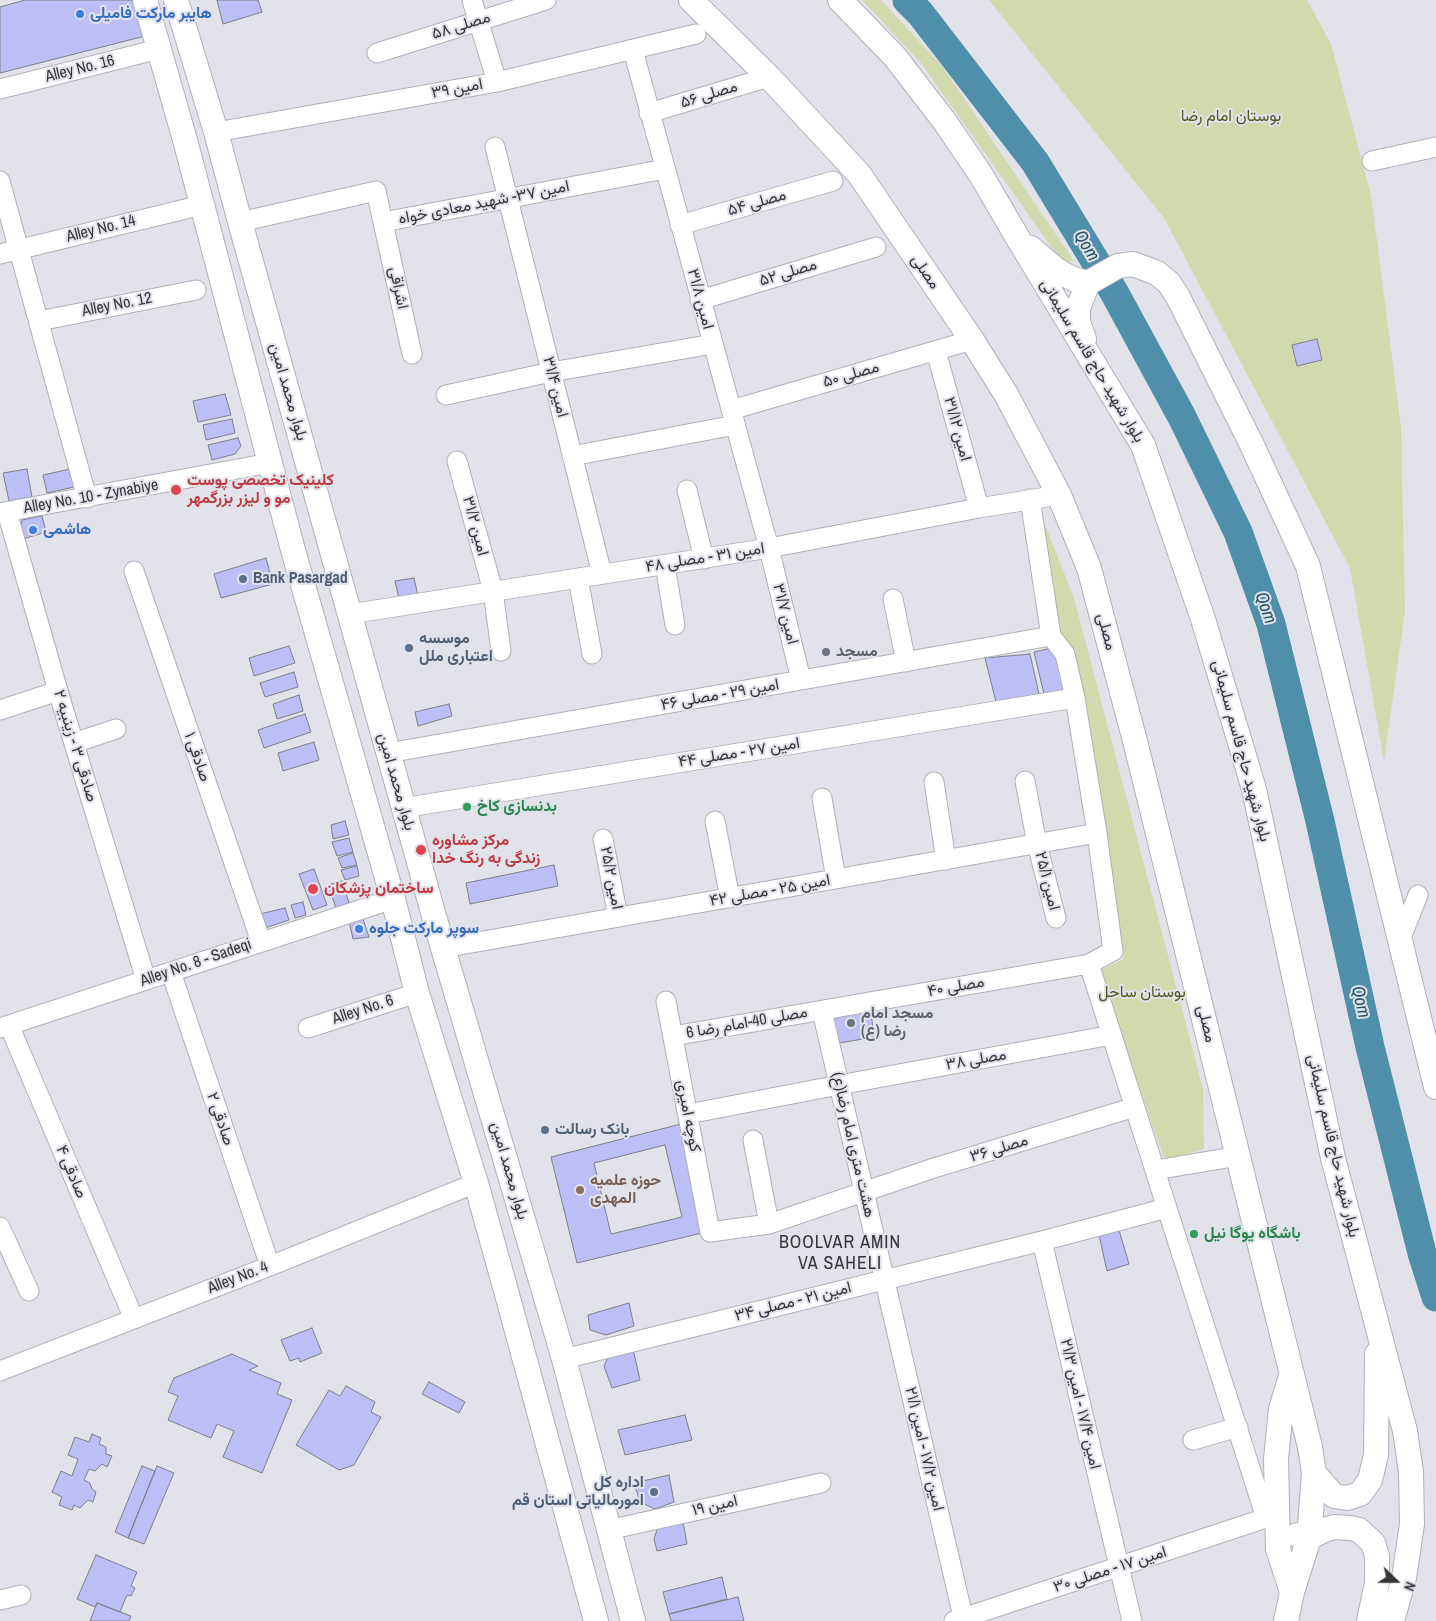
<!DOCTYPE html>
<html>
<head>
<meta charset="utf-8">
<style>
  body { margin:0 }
  #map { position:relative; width:1436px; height:1621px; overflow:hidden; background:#e1e2ea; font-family:"Archivo Narrow",sans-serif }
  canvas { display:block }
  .north { position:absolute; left:1371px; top:1556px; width:50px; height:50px; -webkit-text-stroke:4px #e1e2ea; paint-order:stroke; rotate:112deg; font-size:14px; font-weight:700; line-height:20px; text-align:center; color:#353539 }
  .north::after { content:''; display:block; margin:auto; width:18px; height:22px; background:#353539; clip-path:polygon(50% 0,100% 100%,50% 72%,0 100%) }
</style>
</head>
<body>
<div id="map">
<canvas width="1436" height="1621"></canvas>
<div class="north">N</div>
</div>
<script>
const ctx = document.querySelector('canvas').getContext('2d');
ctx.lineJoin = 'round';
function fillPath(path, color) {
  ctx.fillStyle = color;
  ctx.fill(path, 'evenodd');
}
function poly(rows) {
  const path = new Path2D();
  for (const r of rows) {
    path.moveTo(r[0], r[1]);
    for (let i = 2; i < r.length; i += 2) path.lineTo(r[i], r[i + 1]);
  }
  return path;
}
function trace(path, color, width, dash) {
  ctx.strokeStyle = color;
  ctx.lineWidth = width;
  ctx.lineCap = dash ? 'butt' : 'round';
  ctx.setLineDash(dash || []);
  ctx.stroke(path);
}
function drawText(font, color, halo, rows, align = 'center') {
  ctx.font = font + ' "Archivo Narrow",Vazirmatn,sans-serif';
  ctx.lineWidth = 4;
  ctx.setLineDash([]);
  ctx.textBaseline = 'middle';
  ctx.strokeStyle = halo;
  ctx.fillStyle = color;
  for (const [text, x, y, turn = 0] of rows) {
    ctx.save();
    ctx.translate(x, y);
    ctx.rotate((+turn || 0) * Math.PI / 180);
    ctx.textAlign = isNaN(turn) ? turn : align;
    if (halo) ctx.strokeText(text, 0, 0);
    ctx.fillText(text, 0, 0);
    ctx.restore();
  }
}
fillPath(poly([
  [862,0,881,0,942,66,1074,261,1062,262,921,63],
  [989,0,1307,0,1331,44,1371,195,1401,427,1405,611,1384,761,1350,568,1164,218],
  [1040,512,1074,598,1203,1089,1204,1149,1165,1160,1097,972,1124,959,1082,705,1070,645,1057,626]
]), '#d1daac');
trace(poly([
  [907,0,920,13,1035,162,1114,292,1182,417,1238,532,1271,624,1320,821,1370,1047,1422,1253,1436,1297]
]), '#508faa', 29);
const building = poly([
  [25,0,138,0,149,35,0,73,0,7,25,0],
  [217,0,258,0,262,12,223,24,217,0],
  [1317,339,1322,360,1297,366,1292,345,1317,339],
  [225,394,231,415,198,422,193,401,225,394],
  [232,419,235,433,206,440,203,425,232,419],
  [238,438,241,446,235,454,212,460,208,445,238,438],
  [27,469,32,497,9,501,3,473,27,469],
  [70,469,74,487,47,493,43,475,70,469],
  [42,516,46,532,23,539,20,527,22,520,42,516],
  [266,558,273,584,221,598,214,574,266,558],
  [414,578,418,596,399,599,395,581,414,578],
  [289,646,295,663,254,676,249,658,289,646],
  [1052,648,1060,655,1068,689,1044,694,1034,652,1052,648],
  [1030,654,1039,694,996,702,985,658,1030,654],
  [294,672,298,687,265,697,260,683,294,672],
  [299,695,303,711,277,719,273,704,299,695],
  [449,704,452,716,418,726,415,712,449,704],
  [305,714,311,732,264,748,258,730,305,714],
  [314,742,319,760,283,771,278,753,314,742],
  [345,821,349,835,333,839,331,825,345,821],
  [349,838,353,852,337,856,332,842,349,838],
  [353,853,357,865,342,868,338,858,353,853],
  [554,865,558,886,470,904,466,883,554,865],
  [357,866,359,876,345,880,341,870,357,866],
  [314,869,327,905,313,910,299,874,314,869],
  [342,881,349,903,336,908,328,885,342,881],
  [303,902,306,915,295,918,291,905,303,902],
  [285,908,289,920,265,928,260,914,285,908],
  [362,916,369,937,353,939,349,921,362,916],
  [870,1003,874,1037,834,1044,827,1010,870,1003],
  [681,1124,706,1232,577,1263,551,1157,681,1124],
  [665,1145,682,1217,611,1234,594,1163,665,1145],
  [1119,1230,1129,1264,1107,1271,1099,1235,1119,1230],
  [629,1303,634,1326,606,1335,590,1330,588,1315,629,1303],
  [312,1328,322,1353,300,1362,299,1358,290,1361,281,1340,312,1328],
  [633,1349,640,1380,612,1388,604,1366,609,1355,633,1349],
  [232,1354,258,1366,249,1370,281,1383,277,1394,292,1400,262,1473,223,1457,234,1431,217,1424,211,1438,168,1420,178,1396,168,1392,174,1378,232,1354],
  [429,1382,465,1402,459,1413,422,1394,429,1382],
  [346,1386,375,1402,371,1412,381,1417,354,1465,339,1470,296,1445,329,1390,340,1396,346,1386],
  [685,1415,692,1440,625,1455,618,1430,685,1415],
  [92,1434,101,1438,99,1444,106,1447,106,1454,112,1456,107,1467,102,1464,95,1471,89,1469,84,1480,90,1483,92,1489,96,1492,93,1502,88,1500,80,1508,74,1505,72,1510,59,1505,62,1497,52,1492,61,1471,72,1476,78,1459,68,1455,75,1437,89,1442,92,1434],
  [142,1466,155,1471,128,1538,115,1532,142,1466],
  [157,1466,174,1473,144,1544,128,1538,157,1466],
  [669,1475,674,1502,655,1509,640,1502,634,1483,669,1475],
  [683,1522,687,1544,657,1551,654,1539,658,1527,683,1522],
  [96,1555,137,1572,131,1586,135,1588,131,1596,127,1595,120,1612,97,1603,95,1607,77,1599,96,1555],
  [722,1577,727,1599,669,1614,663,1592,722,1577],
  [738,1597,744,1621,671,1621,669,1614,738,1597],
  [97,1603,131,1616,129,1621,90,1621,97,1603]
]);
fillPath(building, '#bcbef5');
trace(building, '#7e7f87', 1);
const minor = poly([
  [472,0,497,82],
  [633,50,769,548,801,680],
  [377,53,546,0],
  [0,89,159,49],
  [649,113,769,77],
  [216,132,497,82,696,34],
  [495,147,602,574],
  [1372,161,1436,147],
  [0,181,87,498],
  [240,222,376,191,383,222,665,169],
  [383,222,412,354],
  [680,225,833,181],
  [0,254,202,205],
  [700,300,876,247],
  [39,321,196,290],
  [936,351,979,508],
  [446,395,551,372,713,344],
  [731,410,972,340],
  [572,456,735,425],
  [457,461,493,591,501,651],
  [687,490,704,559],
  [7,512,58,691,146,980],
  [0,513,270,463],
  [665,565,675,625],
  [134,571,261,942],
  [578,578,592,654],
  [893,599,906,662],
  [350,614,769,548,979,508,1059,495],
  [0,710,58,691],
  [74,743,116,729],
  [388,753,1051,636],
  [1025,781,1037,844,1056,918],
  [934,782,946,860],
  [822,798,836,879],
  [403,808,1075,698],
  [715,821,730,898],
  [603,839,618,917],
  [1400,940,1418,895],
  [443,948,1097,833],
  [171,972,270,1266],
  [666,1001,710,1232,769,1224,934,1168,1135,1107],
  [822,1011,964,1621],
  [9,1025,134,1319],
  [0,1028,393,899],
  [308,1028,417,993],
  [673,1036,1089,964],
  [688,1114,839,1085,1112,1035],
  [753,1140,769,1224],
  [1155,1170,1239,1156],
  [0,1227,29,1291],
  [1042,1241,1132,1621],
  [564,1359,1042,1241,1167,1208],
  [0,1371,270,1266,476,1183],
  [1193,1440,1238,1427],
  [608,1530,821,1483],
  [0,1600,21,1595],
  [954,1621,1266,1518,1089,964,1113,951,1097,833,1075,698,1065,654,1051,636,1030,499]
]);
const major = poly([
  [145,0,185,140,293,550,393,899,417,993,476,1183,508,1298,596,1621],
  [176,0,216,132,240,222,443,948,564,1359,633,1621],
  [691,0,769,77,859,174,972,340,1007,396,1059,495,1089,568,1135,741,1310,1447,1314,1473,1309,1538,1292,1592,1286,1621],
  [840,0,895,57,945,122,981,175,1016,235,1143,445,1203,619,1254,789,1333,1158,1405,1431,1411,1472,1412,1524,1404,1578,1392,1621],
  [1031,248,1054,268,1065,275,1076,280,1088,283],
  [1084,339,1078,322,1078,308,1088,283,1118,266,1133,264,1157,273,1169,283,1178,297,1252,445,1308,566,1436,1087],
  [1291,1376,1281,1409,1276,1459,1278,1549,1292,1592],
  [1314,1473,1334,1496,1347,1498,1360,1494,1370,1480,1376,1455,1377,1354],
  [1297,1535,1309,1538,1324,1530,1334,1527,1350,1528,1359,1530,1373,1543,1377,1556,1377,1583,1369,1621]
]);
trace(minor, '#b0b0b8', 21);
trace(major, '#b0b0b8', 26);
trace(minor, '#fff', 19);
trace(major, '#fff', 24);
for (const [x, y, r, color] of [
  [80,14,5,"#3f7fe0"],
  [176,490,6,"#e0444e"],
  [33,530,5,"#3f7fe0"],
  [243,579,5,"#5c6f8a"],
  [409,648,5,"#5c6f8a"],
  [826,652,5,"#6b7280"],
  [467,807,5,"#2e9e5b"],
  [421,850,6,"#e0444e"],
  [313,889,6,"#e0444e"],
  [359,929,5,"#3f7fe0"],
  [851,1023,5,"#6b7280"],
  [545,1130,5,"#5c6f8a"],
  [580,1190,5,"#8d6e63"],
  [1194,1234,5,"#2e9e5b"],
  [654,1492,5,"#5c6f8a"]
]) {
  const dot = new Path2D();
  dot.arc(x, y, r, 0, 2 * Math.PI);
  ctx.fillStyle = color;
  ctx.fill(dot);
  trace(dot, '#e1e2ea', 2);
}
drawText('bold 16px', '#366cbe', '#e1e2ea', [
  ["هایبر مارکت فامیلی",90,14],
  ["هاشمی",43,530],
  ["سوپر مارکت جلوه",369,929]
], 'left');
drawText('16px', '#353539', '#e1e2ea', [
  ["مصلی ۵۸",461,26,-17],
  ["Alley No. 16",80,69,-14],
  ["امین ۳۹",457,89,-10],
  ["مصلی ۵۶",709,95,-17],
  ["امین ۳۷- شهید معادی خواه",484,203,-11],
  ["مصلی ۵۴",757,203,-16],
  ["Alley No. 14",101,229,-14],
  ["مصلی",925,272,55],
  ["مصلی ۵۲",788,273,-17],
  ["اشراقی",398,288,78],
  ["امین ۳۱/۸",700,299,75],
  ["Alley No. 12",117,305,-11],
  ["بلوار شهید حاج قاسم سلیمانی",1092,361,59],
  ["مصلی ۵۰",851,375,-16],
  ["امین ۳۱/۴",555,387,76],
  ["بلوار محمد امین",288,392,74],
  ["امین ۳۱/۱۲",957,429,75],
  ["Alley No. 10 - Zynabiye",91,497,-10],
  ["امین ۳۱/۲",475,526,75],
  ["امین ۳۱ - مصلی ۴۸",705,558,-9],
  ["امین ۳۱/۷",785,614,76],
  ["مصلی",1106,632,75],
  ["امین ۲۹ - مصلی ۴۶",720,695,-10],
  ["صادقی ۳ - زینبیه ۲",75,746,73],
  ["بلوار شهید حاج قاسم سلیمانی",1241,751,75],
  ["امین ۲۷ - مصلی ۴۴",739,753,-9],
  ["صادقی ۱",197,757,71],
  ["بلوار محمد امین",396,782,74],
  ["امین ۲۵/۲",611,878,79],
  ["امین ۲۵/۱",1047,881,76],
  ["امین ۲۵ - مصلی ۴۲",770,891,-10],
  ["Alley No. 8 - Sadeqi",196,963,-19],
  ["مصلی ۴۰",956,987,-10],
  ["Alley No. 6",363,1010,-18],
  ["مصلی 40-امام رضا 6",747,1023,-10],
  ["مصلی",1206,1024,76],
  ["مصلی ۳۸",976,1060,-10],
  ["کوچه امیری",688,1116,79],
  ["صادقی ۲",220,1119,71],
  ["هشت متری امام رضا(ع)",853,1145,77],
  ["بلوار شهید حاج قاسم سلیمانی",1333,1146,77],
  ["مصلی ۳۶",999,1149,-17],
  ["بلوار محمد امین",509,1171,74],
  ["صادقی ۴",71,1172,67],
  ["Alley No. 4",238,1278,-21],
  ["امین ۲۱ - مصلی ۳۴",793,1302,-14],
  ["امین ۱۷/۴ - امین ۲۱/۳",1080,1404,77],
  ["امین ۱۷/۲ - امین ۲۱/۱",924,1449,77],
  ["امین ۱۹",715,1506,-13],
  ["امین ۱۷ - مصلی ۳۰",1110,1570,-18]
]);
drawText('16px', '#4f5719', '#e1e2ea', [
  ["بوستان امام رضا",1231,117],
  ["بوستان ساحل",1142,993]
]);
drawText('bold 16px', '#be3a42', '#e1e2ea', [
  ["کلینیک تخصصی پوست",187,481],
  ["مو و لیزر بزرگمهر",187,499],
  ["مرکز مشاوره",432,841],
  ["زندگی به رنگ خدا",432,859],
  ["ساختمان پزشکان",324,889]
], 'left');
drawText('bold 16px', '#4e5e75', '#e1e2ea', [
  ["Bank Pasargad",253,579],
  ["موسسه",419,639],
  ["اعتباری ملل",419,657],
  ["بانک رسالت",555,1130],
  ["اداره کل",644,1483,"right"],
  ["امورمالیاتی استان قم",644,1501,"right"]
], 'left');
drawText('bold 16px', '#5b616d', '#e1e2ea', [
  ["مسجد",836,652],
  ["مسجد امام",861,1014],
  ["رضا (ع)",861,1032]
], 'left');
drawText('bold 16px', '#27864d', '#e1e2ea', [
  ["بدنسازی کاخ",477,807],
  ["باشگاه یوگا نیل",1204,1234]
], 'left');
drawText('bold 16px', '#785e54', '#e1e2ea', [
  ["حوزه علمیه",590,1181],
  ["المهدی",590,1199]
], 'left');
drawText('italic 18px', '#1f5267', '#e1e2ea', [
  ["Qom",1086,246,59],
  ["Qom",1265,608,71],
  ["Qom",1360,1002,77]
]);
ctx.letterSpacing = '1px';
drawText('18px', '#353539', '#e1e2ea', [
  ["BOOLVAR AMIN",840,1243],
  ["VA SAHELI",840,1264]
]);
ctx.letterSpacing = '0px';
</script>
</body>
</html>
